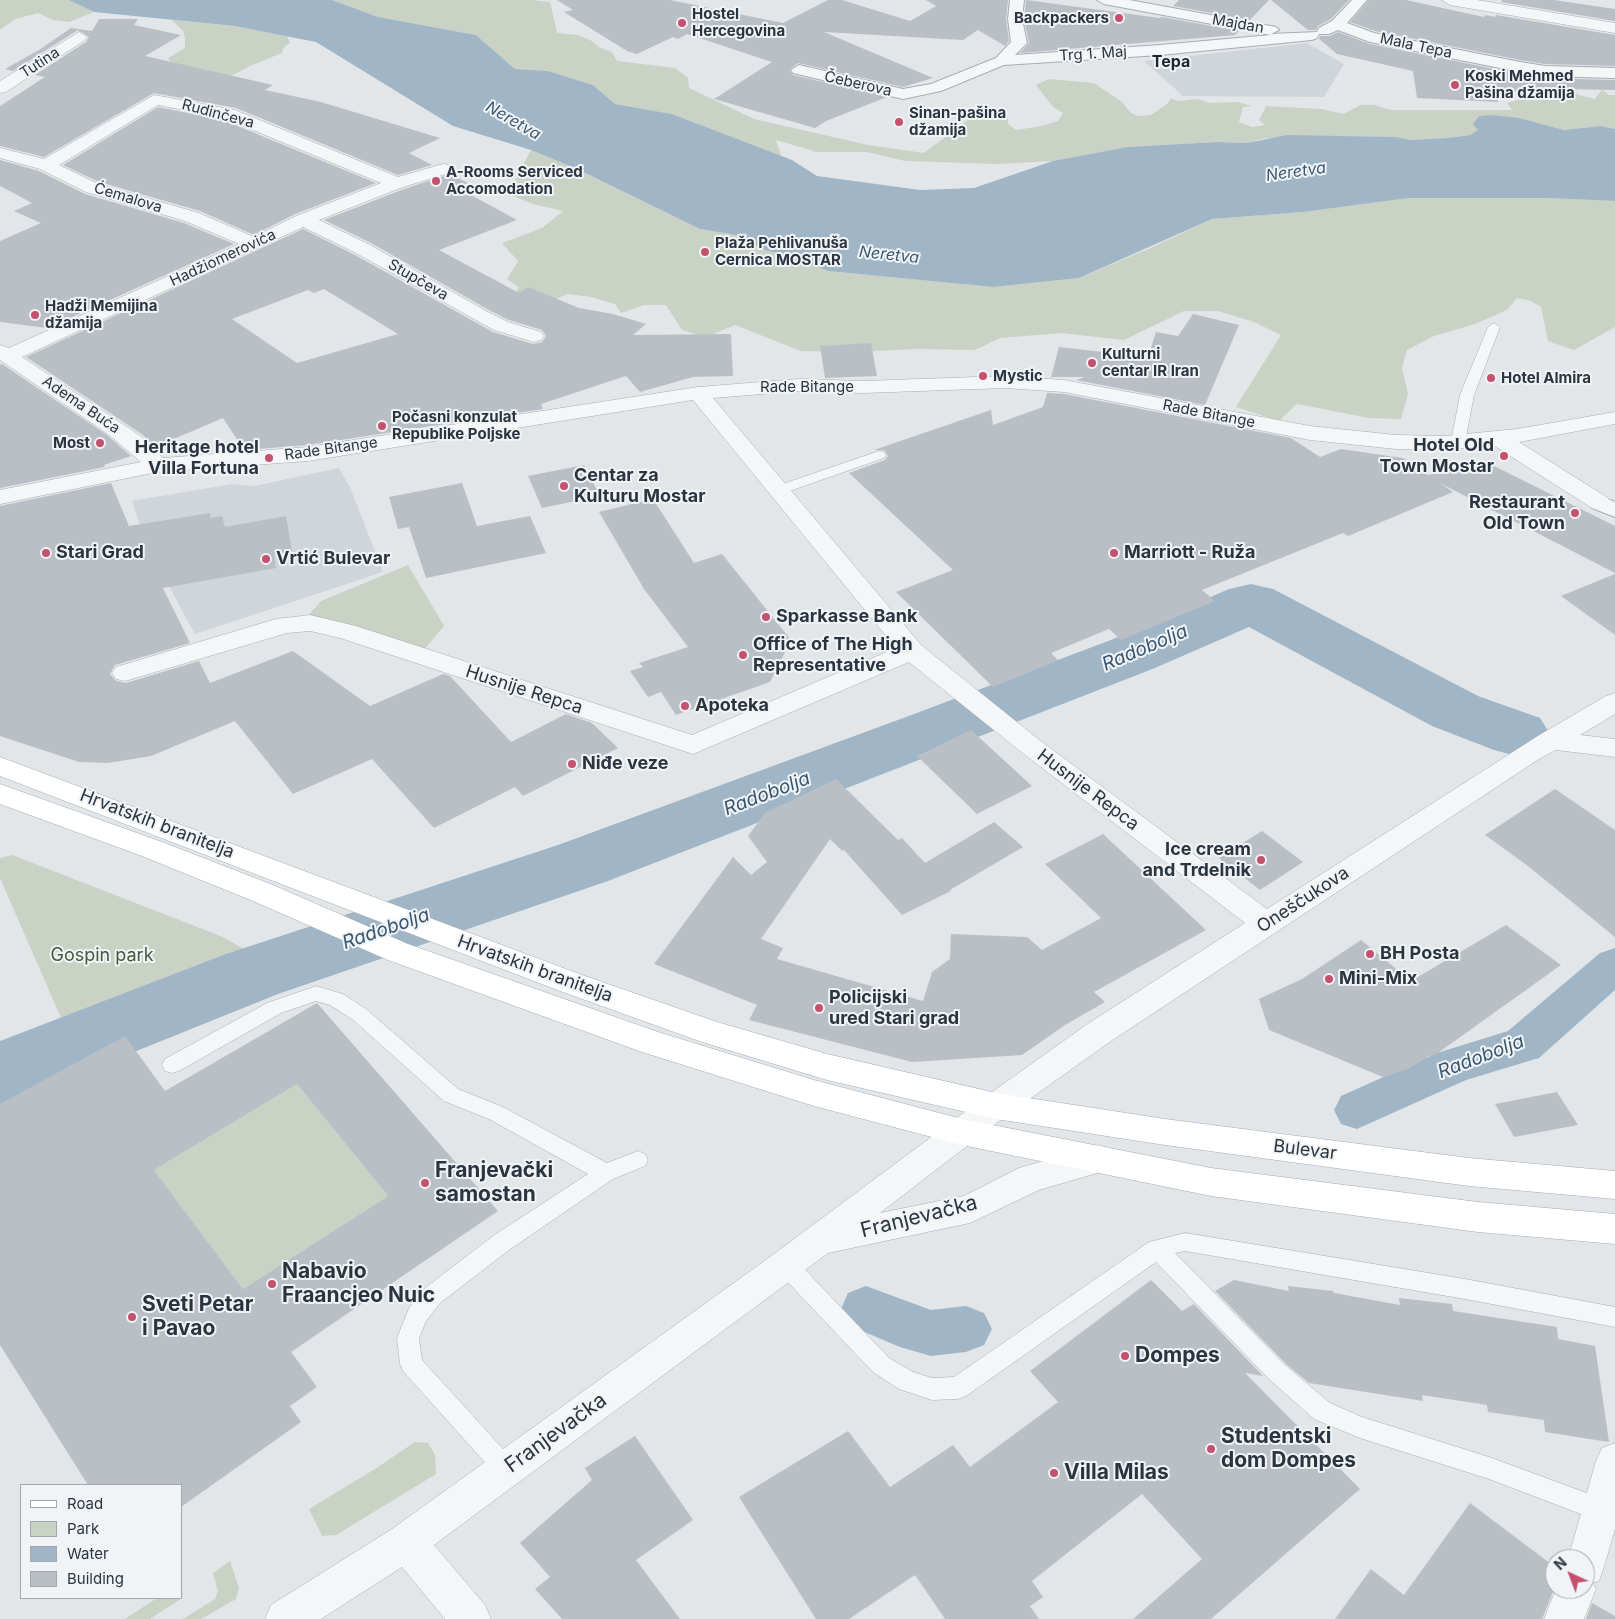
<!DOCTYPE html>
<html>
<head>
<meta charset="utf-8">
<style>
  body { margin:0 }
  #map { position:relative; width:1615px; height:1619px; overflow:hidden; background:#e2e6e9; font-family:Inter,sans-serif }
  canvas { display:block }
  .legend { position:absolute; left:20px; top:1484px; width:162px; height:115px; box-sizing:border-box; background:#f1f4f7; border:1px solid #a2a8ae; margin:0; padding:6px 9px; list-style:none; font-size:15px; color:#2b3540 }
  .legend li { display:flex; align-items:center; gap:10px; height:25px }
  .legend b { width:25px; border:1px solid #a2a8ae }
  .north { position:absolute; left:1545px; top:1549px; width:50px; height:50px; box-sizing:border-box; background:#f1f4f7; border:1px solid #a2a8ae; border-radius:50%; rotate:317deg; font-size:14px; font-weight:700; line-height:20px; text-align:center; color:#2b3540 }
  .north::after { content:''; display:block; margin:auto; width:18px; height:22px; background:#c4516e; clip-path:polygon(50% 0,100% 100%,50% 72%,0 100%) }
</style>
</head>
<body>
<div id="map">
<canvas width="1615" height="1619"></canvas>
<ul class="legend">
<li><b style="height:6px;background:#fff"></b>Road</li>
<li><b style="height:14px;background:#c9d2c4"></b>Park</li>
<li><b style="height:14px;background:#a0b6c6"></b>Water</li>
<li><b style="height:14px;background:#babfc6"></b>Building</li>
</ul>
<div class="north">N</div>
</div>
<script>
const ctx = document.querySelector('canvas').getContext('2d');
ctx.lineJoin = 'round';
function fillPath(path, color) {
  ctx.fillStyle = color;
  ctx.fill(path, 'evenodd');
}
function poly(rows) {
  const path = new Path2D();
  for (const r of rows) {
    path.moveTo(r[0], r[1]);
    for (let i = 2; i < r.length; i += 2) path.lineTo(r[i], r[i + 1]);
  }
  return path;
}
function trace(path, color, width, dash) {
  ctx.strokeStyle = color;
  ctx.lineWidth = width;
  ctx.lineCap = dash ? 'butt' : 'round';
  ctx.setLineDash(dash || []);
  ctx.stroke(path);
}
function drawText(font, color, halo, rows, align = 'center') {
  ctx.font = font + ' Inter,sans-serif';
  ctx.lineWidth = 4;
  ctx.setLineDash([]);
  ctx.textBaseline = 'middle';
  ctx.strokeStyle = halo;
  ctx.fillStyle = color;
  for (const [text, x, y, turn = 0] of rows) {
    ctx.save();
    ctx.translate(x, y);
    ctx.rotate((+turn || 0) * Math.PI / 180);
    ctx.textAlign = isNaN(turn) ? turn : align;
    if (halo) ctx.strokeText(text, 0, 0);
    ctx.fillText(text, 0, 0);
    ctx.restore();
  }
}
fillPath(poly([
  [1307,43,1344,64,1324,97,1183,96,1144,61],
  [339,468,350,487,383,572,195,634,147,546,132,501,233,484,254,486]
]), '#d0d5db');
fillPath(poly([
  [0,0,69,0,94,12,69,22,53,20,38,13,15,19,0,30],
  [332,0,531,0,550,2,557,33,578,35,592,41,599,47,612,52,617,61,675,68,688,78,689,88,754,119,868,145,924,153,969,119,1008,116,1008,124,1016,130,1042,126,1058,121,1063,113,1053,107,1036,85,1049,79,1094,83,1122,102,1131,113,1138,116,1151,115,1167,104,1171,98,1177,101,1198,99,1210,103,1237,102,1252,106,1243,107,1239,122,1252,127,1265,125,1259,120,1266,106,1322,109,1343,114,1361,105,1374,105,1391,110,1512,110,1507,103,1552,90,1574,91,1578,95,1595,99,1602,90,1609,95,1615,95,1615,129,1601,126,1564,130,1519,118,1469,135,1448,138,1409,140,1396,137,1333,136,1266,138,1247,143,1217,142,1127,147,1053,161,998,164,905,161,867,152,817,152,776,140,781,156,672,114,615,104,593,85,548,71,515,69,476,35,378,17],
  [172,20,235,26,287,36,290,43,283,48,282,53,252,65,227,78,174,66,168,58,185,48,185,38,183,31],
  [531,150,577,169,700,229,742,236,761,249,798,259,828,271,993,287,1079,278,1155,246,1212,219,1303,212,1409,198,1546,198,1615,201,1615,327,1574,350,1548,341,1541,307,1531,301,1517,298,1507,310,1475,324,1434,336,1407,350,1402,368,1408,394,1401,419,1369,418,1297,404,1279,421,1236,407,1281,335,1254,322,1218,311,1184,311,1124,340,1062,333,1000,338,975,350,917,349,848,352,801,351,735,325,706,337,682,330,666,305,644,305,621,313,615,304,591,297,568,294,551,301,523,317,503,318,496,310,512,299,519,287,507,279,518,261,502,243,542,228,563,211,533,204,508,194],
  [408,565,444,626,422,652,307,617,321,601],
  [12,855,223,937,258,957,69,1036,0,878,0,858],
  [297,1084,388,1196,243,1289,154,1170],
  [415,1442,428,1443,435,1455,436,1474,336,1535,322,1536,309,1509,375,1469],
  [230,1561,239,1588,236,1599,201,1619,183,1619,215,1599,218,1591,213,1573],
  [181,1592,183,1593,182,1598,150,1619,125,1619,157,1598,181,1598]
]), '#c9d2c4');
fillPath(poly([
  [69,0,332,0,378,17,476,35,515,69,548,71,593,85,615,104,672,114,792,160,817,176,920,190,974,188,1053,161,1127,147,1217,142,1247,143,1287,135,1396,137,1410,140,1448,138,1470,135,1478,130,1473,124,1479,116,1492,115,1519,118,1564,130,1601,126,1615,129,1615,201,1546,198,1409,198,1303,212,1212,219,1079,278,993,287,828,271,798,259,761,249,742,236,700,229,577,169,531,150,453,126,316,42,235,26,94,12]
]), '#a0b6c6');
fillPath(poly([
  [1615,948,1615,990,1539,1058,1466,1080,1357,1129,1341,1124,1334,1110,1341,1096,1437,1053,1508,1031,1600,953,1615,948],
  [866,1286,931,1310,966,1306,984,1313,992,1329,984,1345,966,1352,931,1356,900,1347,848,1325,841,1309,848,1293,866,1286]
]), '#a0b6c6');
fillPath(poly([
  [1251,584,1273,589,1478,696,1540,718,1550,734,1540,750,1517,756,1494,750,1432,726,1249,627,1155,668,608,881,278,994,0,1106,0,1041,226,954,558,845,906,717,1111,640,1229,589,1251,584]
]), '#a0b6c6');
fillPath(poly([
  [557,0,670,0,783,23,828,0,842,0,910,21,936,6,926,0,1008,0,1006,19,1009,41,1005,46,978,30,963,40,824,32,933,78,903,87,798,63,789,70,793,75,887,97,826,121,815,128,714,99,772,62,687,34,678,39,673,37,637,54,627,51,564,12,573,10],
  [1026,0,1160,18,1162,17,1239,31,1235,35,1020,53,1029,43,1024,19],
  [1179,0,1269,0,1250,20,1173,6],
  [1271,0,1349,0,1331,19,1318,26,1316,30,1308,30],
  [1369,0,1406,0,1484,17,1485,15,1495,17,1496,15,1615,35,1615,66,1545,64,1520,60,1375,31,1350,22],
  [1502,0,1554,0,1615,9,1615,21,1501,2],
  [99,19,138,19,134,25,181,35,145,56,273,85,265,90,321,102,440,138,409,153,432,165,398,175,236,108,154,93,44,157,0,146,0,106,45,77,35,75,86,42,89,37,78,30,13,71,5,69,39,50,71,28,92,31],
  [1338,32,1370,44,1520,74,1545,78,1615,80,1615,90,1558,89,1558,95,1496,90,1498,102,1417,98,1413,71,1337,54,1319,39,1320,36,1330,36],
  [158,107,223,120,376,183,295,214,254,235,200,211,99,182,63,165],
  [0,160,39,171,85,194,184,223,234,244,48,328,0,322,0,241,41,223,14,211,32,203,0,186],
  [450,174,468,183,458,188,517,220,439,250,519,293,528,287,579,308,613,314,646,324,633,335,731,334,733,376,693,377,640,392,626,376,541,404,543,409,308,445,244,450,223,418,155,447,143,435,26,357,303,229,355,255,493,332,533,344,542,342,546,336,542,330,509,320,487,309,371,243,324,220,404,189],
  [324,289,398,334,297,363,232,319,308,290,314,293],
  [1193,314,1239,325,1205,405,1076,380,1085,377,1051,377,1059,347,1148,357,1156,332,1178,336],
  [871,343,877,376,825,378,820,346],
  [2,364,107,435,131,456,104,465,105,467,0,488,0,365],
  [1047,393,1064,394,1291,438,1320,457,1341,449,1403,458,1428,475,1490,464,1615,526,1615,573,1440,483,1453,492,1348,536,1343,533,1202,590,1215,601,1121,640,1109,629,1051,653,1058,660,993,687,896,592,953,570,849,473,885,460,888,456,884,450,874,450,991,410,993,425,1043,407],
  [584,465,600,496,542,508,528,476],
  [111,483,129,526,210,513,210,518,222,516,225,527,286,516,292,551,274,555,276,568,163,588,190,643,115,665,110,674,116,681,126,683,199,661,210,683,293,651,370,706,443,674,450,676,511,742,566,714,592,723,618,748,523,796,515,787,434,828,372,759,293,794,235,721,151,756,108,763,79,762,0,736,0,506],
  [462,483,477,526,530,516,546,553,426,578,409,527,398,529,389,497],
  [653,499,694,563,722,554,791,640,770,682,676,715,661,692,648,697,630,671,643,667,639,663,688,647,644,589,599,512],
  [1615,574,1615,635,1561,596],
  [971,730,1032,786,977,814,917,756],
  [836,779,898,840,902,838,925,863,994,822,1023,847,950,890,951,891,902,915,844,850,842,851,830,839,761,939,783,948,777,959,923,1001,932,972,950,959,951,934,1027,937,1042,950,1101,918,1045,864,1103,834,1206,930,1094,992,1105,1002,1065,1025,1022,1055,912,1062,749,1020,757,1005,654,964,733,857,751,875,767,862,748,836,765,813],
  [1555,789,1615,830,1615,937,1528,866,1485,835],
  [1262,831,1303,862,1260,890,1219,858],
  [1506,925,1561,965,1435,1055,1429,1056,1408,1069,1383,1077,1269,1030,1259,999,1302,979,1361,940,1411,981],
  [317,1003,498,1211,291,1352,317,1387,290,1406,301,1422,181,1507,181,1485,88,1485,0,1345,0,1104,125,1036,165,1091],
  [297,1084,388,1196,243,1289,154,1170],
  [1557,1092,1578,1125,1514,1137,1495,1104],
  [1151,1280,1182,1311,1194,1304,1263,1376,1245,1373,1360,1489,1211,1619,1133,1619,1202,1559,1142,1494,1032,1581,1043,1597,1030,1606,1039,1619,945,1619,915,1575,849,1619,816,1619,739,1497,848,1431,890,1487,953,1445,970,1467,1058,1402,1030,1371],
  [1234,1280,1289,1291,1288,1286,1333,1291,1334,1293,1400,1305,1399,1298,1452,1304,1453,1311,1557,1327,1558,1339,1595,1346,1609,1442,1545,1432,1544,1420,1488,1412,1487,1405,1422,1395,1423,1401,1309,1383,1286,1364,1215,1291],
  [635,1436,693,1520,636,1560,680,1619,562,1619,535,1589,550,1577,520,1543,592,1480,585,1468],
  [1470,1503,1555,1567,1555,1587,1542,1619,1335,1619,1371,1569,1404,1595],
  [1592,1603,1615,1616,1615,1619,1586,1619]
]), '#babfc6');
const service = poly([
  [1494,323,1500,327,1474,395,1465,442,1463,445,1453,445,1451,442,1460,395,1488,327,1494,323],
  [879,451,884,452,886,455,884,458,784,493,774,493,772,490,774,487,879,451],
  [316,986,343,994,366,1009,458,1089,503,1107,607,1163,638,1151,645,1154,648,1160,645,1166,613,1179,509,1250,440,1303,426,1321,419,1338,422,1360,514,1461,518,1469,514,1477,506,1480,498,1477,403,1371,400,1364,397,1338,409,1308,424,1289,493,1236,588,1174,489,1119,444,1101,352,1019,330,1005,316,1001,281,1013,179,1071,172,1073,165,1071,162,1065,165,1059,267,1003,316,986],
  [1185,1233,1465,1279,1615,1307,1615,1327,1465,1299,1185,1251,1175,1253,1285,1365,1330,1403,1362,1417,1489,1457,1611,1502,1614,1510,1611,1518,1602,1522,1489,1479,1360,1438,1314,1419,1269,1379,1156,1262,966,1396,958,1399,932,1400,899,1389,873,1372,778,1272,775,1265,778,1258,786,1255,794,1258,889,1358,913,1372,932,1378,954,1377,1149,1242,1185,1233]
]);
const pedestrian = poly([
  [1010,0,1024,0,1022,19,1027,43,1015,55,1160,45,1271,35,1104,4,1097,0,1129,0,1276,27,1279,30,1271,34,1317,32,1319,28,1332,21,1352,0,1367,0,1347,23,1374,33,1520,62,1545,66,1615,68,1615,78,1545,76,1520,72,1370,42,1338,30,1329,34,1319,34,1317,38,1312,40,1160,55,1004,65,941,91,903,99,793,73,791,70,799,65,903,89,931,84,996,58,1011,42,1008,19,1010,0],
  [1600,496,1615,502,1615,517,1592,508,1589,503,1592,498,1600,496]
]);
const minor = poly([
  [79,32,87,37,85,40,6,92,0,93,0,81,79,32],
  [154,95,235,110,398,177,443,164,449,165,452,169,449,173,403,187,319,220,370,245,486,311,508,322,541,332,544,336,541,340,534,342,494,330,356,253,303,227,22,357,142,437,163,458,308,447,698,387,799,379,863,381,1005,376,1064,380,1310,426,1396,435,1445,436,1517,429,1615,412,1615,424,1519,442,1608,498,1611,503,1608,508,1600,510,1592,508,1493,445,1445,450,1396,449,1310,440,1064,392,1005,388,863,393,799,391,713,398,921,645,1038,739,1267,909,1541,734,1606,696,1615,693,1615,714,1580,735,1615,739,1615,757,1556,750,1539,759,1111,1041,1007,1115,880,1213,964,1196,1019,1168,1099,1145,1111,1149,1115,1159,1111,1169,1039,1190,970,1223,828,1253,434,1545,485,1605,491,1619,445,1619,402,1567,321,1619,265,1619,271,1605,392,1529,774,1254,985,1097,1089,1023,1245,923,1020,751,909,662,693,754,340,638,310,631,287,633,125,681,116,679,112,673,116,667,276,619,310,615,356,626,692,735,896,648,693,400,308,461,157,472,0,504,0,490,141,462,108,434,0,360,0,345,9,348,239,244,185,221,86,192,40,169,0,158,0,148,44,159,154,95],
  [158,105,224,118,381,183,296,216,254,237,199,213,98,184,59,165,158,105],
  [1615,1443,1615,1529,1604,1567,1599,1581,1593,1583,1596,1589,1584,1619,1544,1619,1556,1589,1585,1589,1585,1559,1568,1559,1596,1461,1602,1448,1615,1443]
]);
const tertiary = poly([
  [1442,0,1477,0,1615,23,1615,33,1450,5,1442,0]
]);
const primary = poly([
  [0,757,582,975,717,1022,827,1054,996,1093,1165,1119,1469,1158,1615,1171,1615,1199,1469,1186,1165,1145,996,1119,827,1080,702,1042,560,991,0,776,0,757],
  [0,784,162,842,273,885,408,944,658,1032,814,1080,962,1119,1211,1168,1478,1202,1615,1214,1615,1244,1478,1232,1211,1196,962,1145,814,1106,642,1052,388,960,253,901,142,856,0,804,0,784]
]);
trace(service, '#a7adb3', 1);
trace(pedestrian, '#a7adb3', 2);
trace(minor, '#a7adb3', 1);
trace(tertiary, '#a7adb3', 1);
trace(primary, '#a2abb4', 1);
fillPath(service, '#f4f6f8');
fillPath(pedestrian, '#f4f6f8');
fillPath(minor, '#f4f6f8');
fillPath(tertiary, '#f4f6f8');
fillPath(primary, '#fff');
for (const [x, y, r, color] of [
  [1119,18,5,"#c4516e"],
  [682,23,5,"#c4516e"],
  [1455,85,5,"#c4516e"],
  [899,122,5,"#c4516e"],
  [436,181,5,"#c4516e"],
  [705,252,5,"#c4516e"],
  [35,315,5,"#c4516e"],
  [1092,363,5,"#c4516e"],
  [983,376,5,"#c4516e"],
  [1491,378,5,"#c4516e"],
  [382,426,5,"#c4516e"],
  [100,443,5,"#c4516e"],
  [1504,456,5,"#c4516e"],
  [269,458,5,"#c4516e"],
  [564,486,5,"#c4516e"],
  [1575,513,5,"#c4516e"],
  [46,553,5,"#c4516e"],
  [1114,553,5,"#c4516e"],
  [266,559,5,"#c4516e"],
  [766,617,5,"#c4516e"],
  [743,655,5,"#c4516e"],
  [685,706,5,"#c4516e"],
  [572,764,5,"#c4516e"],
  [1261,860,5,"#c4516e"],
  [1370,954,5,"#c4516e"],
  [1329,979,5,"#c4516e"],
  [819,1008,5,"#c4516e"],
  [425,1183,5,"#c4516e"],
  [272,1284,5,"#c4516e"],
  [132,1317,5,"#c4516e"],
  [1125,1356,5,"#c4516e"],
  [1211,1449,5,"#c4516e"],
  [1054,1473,5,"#c4516e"]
]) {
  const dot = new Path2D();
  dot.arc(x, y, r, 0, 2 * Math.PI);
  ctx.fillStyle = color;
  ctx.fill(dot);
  trace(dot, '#f1f4f7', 2);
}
drawText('bold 15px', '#2b3540', '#f1f4f7', [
  ["Hostel",692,14],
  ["Hercegovina",692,31],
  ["Backpackers",1109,18,"right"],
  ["Koski Mehmed",1465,76],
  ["Pašina džamija",1465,93],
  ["Sinan-pašina",909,113],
  ["džamija",909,130],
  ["A-Rooms Serviced",446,172],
  ["Accomodation",446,189],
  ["Plaža Pehlivanuša",715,243],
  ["Cernica MOSTAR",715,260],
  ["Hadži Memijina",45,306],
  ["džamija",45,323],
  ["Kulturni",1102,354],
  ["centar IR Iran",1102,371],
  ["Mystic",993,376],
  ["Hotel Almira",1501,378],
  ["Počasni konzulat",392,417],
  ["Republike Poljske",392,434],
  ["Most",90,443,"right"]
], 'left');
drawText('15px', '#2b3540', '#f1f4f7', [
  ["Majdan",1238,24,10],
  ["Mala Tepa",1416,46,12],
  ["Trg 1. Maj",1093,54,-4],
  ["Tutina",40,63,-33],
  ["Čeberova",858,84,13],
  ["Rudinčeva",218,114,15],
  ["Ćemalova",128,198,17],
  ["Hadžiomerovića",223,258,-25],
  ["Stupčeva",418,280,30],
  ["Rade Bitange",807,387],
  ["Adema Buća",81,405,34],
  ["Rade Bitange",1209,414,11],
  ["Rade Bitange",331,449,-8]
]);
drawText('bold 16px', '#1d2631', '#f1f4f7', [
  ["Tepa",1171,62]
]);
drawText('italic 16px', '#395771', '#f1f4f7', [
  ["Neretva",513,121,30],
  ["Neretva",1296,172,-8],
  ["Neretva",889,255,6]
]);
drawText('bold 18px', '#2b3540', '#f1f4f7', [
  ["Hotel Old",1494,446,"right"],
  ["Town Mostar",1494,467,"right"],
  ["Heritage hotel",259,448,"right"],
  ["Villa Fortuna",259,469,"right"],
  ["Centar za",574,476],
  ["Kulturu Mostar",574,497],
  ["Restaurant",1565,503,"right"],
  ["Old Town",1565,524,"right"],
  ["Stari Grad",56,553],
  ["Marriott - Ruža",1124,553],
  ["Vrtić Bulevar",276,559],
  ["Sparkasse Bank",776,617],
  ["Office of The High",753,645],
  ["Representative",753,666],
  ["Apoteka",695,706],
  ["Niđe veze",582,764],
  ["Ice cream",1251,850,"right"],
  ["and Trdelnik",1251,871,"right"],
  ["BH Posta",1380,954],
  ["Mini-Mix",1339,979],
  ["Policijski",829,998],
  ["ured Stari grad",829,1019]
], 'left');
drawText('18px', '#2b3540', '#f1f4f7', [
  ["Husnije Repca",524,690,18],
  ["Husnije Repca",1088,790,37],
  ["Hrvatskih branitelja",157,824,21],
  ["Oneščukova",1303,900,-33],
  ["Hrvatskih branitelja",535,969,20],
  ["Bulevar",1305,1150,7]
]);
drawText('18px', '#435a3a', '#f1f4f7', [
  ["Gospin park",102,956]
]);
drawText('italic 19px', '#395771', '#f1f4f7', [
  ["Radobolja",1145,648,-23],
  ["Radobolja",767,794,-21],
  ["Radobolja",386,929,-19],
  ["Radobolja",1481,1057,-21]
]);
drawText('bold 21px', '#2b3540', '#f1f4f7', [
  ["Franjevački",435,1171],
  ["samostan",435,1195],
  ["Nabavio",282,1272],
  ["Fraancjeo Nuic",282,1296],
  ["Sveti Petar",142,1305],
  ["i Pavao",142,1329],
  ["Dompes",1135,1356],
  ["Studentski",1221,1437],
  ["dom Dompes",1221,1461],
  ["Villa Milas",1064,1473]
], 'left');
drawText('21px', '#2b3540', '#f1f4f7', [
  ["Franjevačka",919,1217,-14],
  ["Franjevačka",556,1433,-36]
]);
</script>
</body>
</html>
